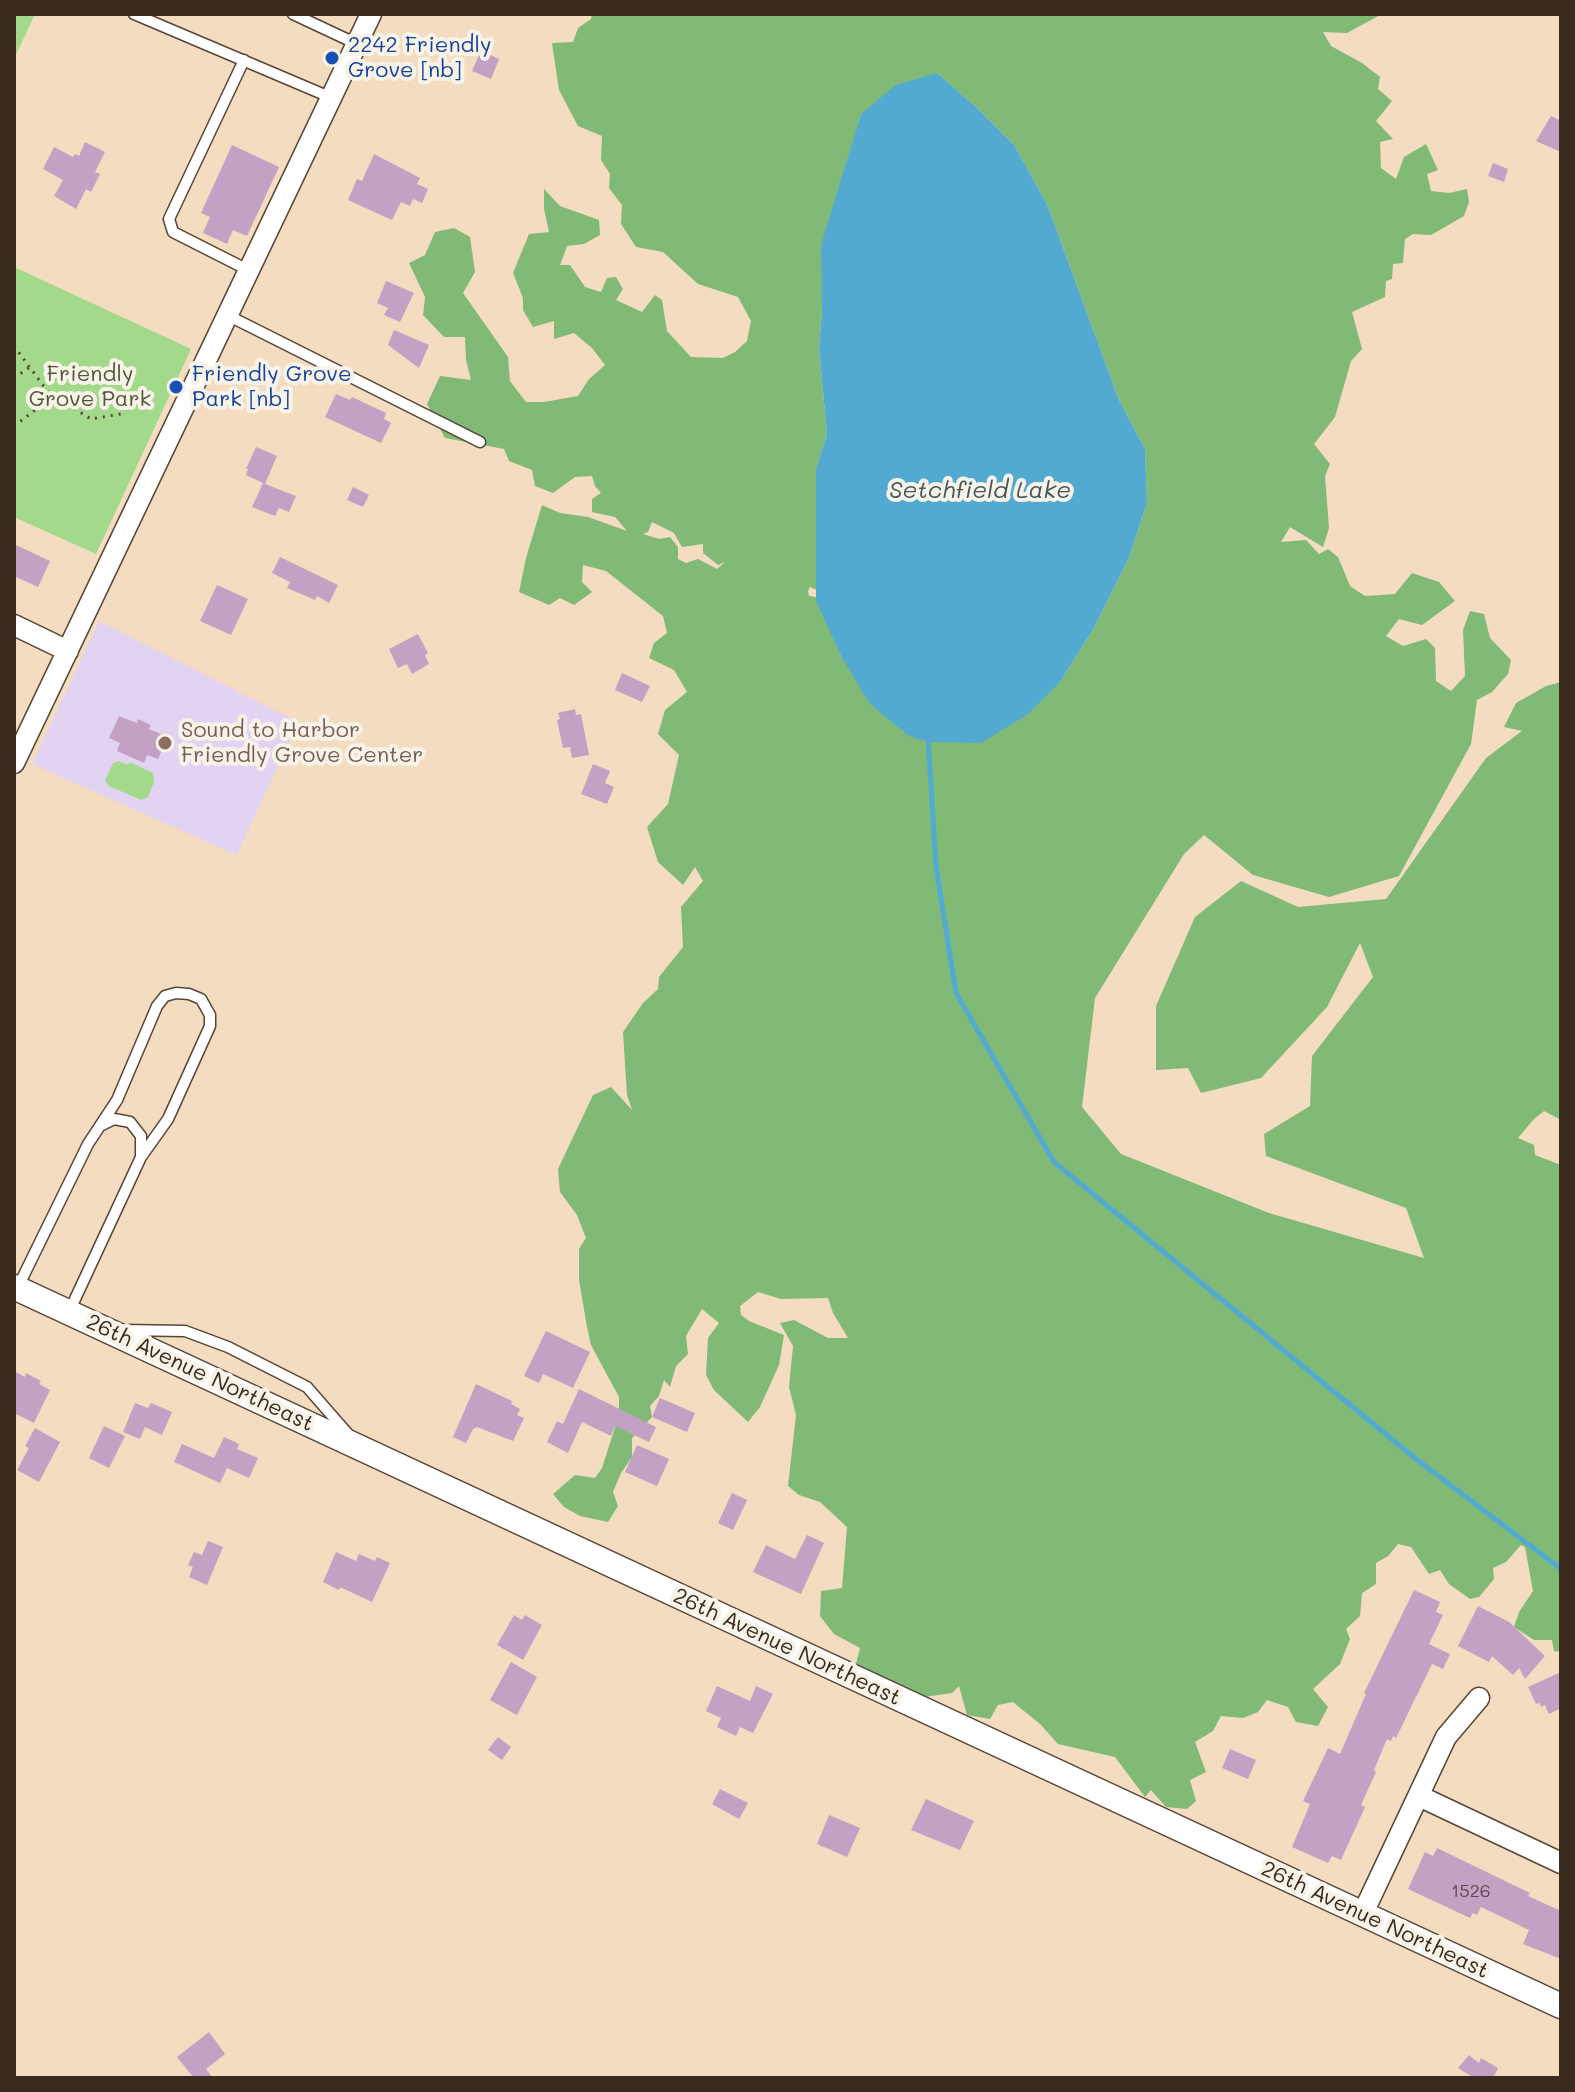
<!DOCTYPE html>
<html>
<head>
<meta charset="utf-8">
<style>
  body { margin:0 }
  #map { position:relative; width:1575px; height:2092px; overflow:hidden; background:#f3dcbf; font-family:Mali,sans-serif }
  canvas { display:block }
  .frame { position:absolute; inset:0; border:16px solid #3b2a1e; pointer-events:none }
</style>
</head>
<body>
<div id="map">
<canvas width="1575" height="2092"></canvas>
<div class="frame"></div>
</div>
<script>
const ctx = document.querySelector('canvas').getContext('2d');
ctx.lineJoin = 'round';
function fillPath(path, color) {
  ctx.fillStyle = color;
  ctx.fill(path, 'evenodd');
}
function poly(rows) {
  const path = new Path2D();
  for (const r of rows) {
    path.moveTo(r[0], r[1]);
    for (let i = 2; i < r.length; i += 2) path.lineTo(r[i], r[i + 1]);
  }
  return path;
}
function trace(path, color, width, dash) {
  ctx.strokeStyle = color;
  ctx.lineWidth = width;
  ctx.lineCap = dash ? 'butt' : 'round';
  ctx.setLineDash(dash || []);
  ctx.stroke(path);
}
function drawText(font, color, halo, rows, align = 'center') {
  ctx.font = font + ' Mali,sans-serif';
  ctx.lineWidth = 8;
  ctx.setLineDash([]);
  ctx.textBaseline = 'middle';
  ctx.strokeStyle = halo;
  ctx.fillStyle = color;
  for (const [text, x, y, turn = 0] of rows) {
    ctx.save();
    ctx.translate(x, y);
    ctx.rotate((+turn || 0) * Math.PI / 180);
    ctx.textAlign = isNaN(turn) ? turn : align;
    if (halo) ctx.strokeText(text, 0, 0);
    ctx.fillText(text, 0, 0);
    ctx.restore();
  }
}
fillPath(poly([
  [99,621,298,722,237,855,32,764]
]), '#e3d3f2');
fillPath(poly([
  [14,14,35,14,14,59],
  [14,267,191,349,96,554,14,517],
  [119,761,128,765,130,762,153,773,154,782,148,797,141,800,109,786,105,780,113,763]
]), '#a2d98b');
fillPath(poly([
  [592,14,1382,14,1347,33,1323,32,1331,46,1362,63,1380,77,1378,89,1392,101,1376,121,1393,139,1380,142,1381,168,1396,179,1404,157,1426,144,1438,170,1427,174,1431,191,1449,193,1467,189,1469,202,1464,216,1431,235,1413,234,1405,239,1403,263,1393,264,1392,279,1386,281,1385,297,1352,312,1362,349,1351,361,1335,417,1314,444,1330,464,1325,476,1329,528,1323,547,1290,527,1281,542,1306,540,1319,554,1328,549,1338,557,1350,586,1365,596,1395,594,1412,573,1439,582,1455,601,1422,625,1399,619,1386,636,1403,646,1426,639,1435,648,1436,681,1451,691,1465,676,1463,630,1470,611,1484,614,1490,638,1511,660,1508,674,1492,692,1477,700,1471,744,1399,876,1329,897,1253,875,1204,835,1184,854,1095,998,1082,1107,1121,1154,1269,1213,1424,1258,1406,1208,1266,1156,1264,1134,1310,1106,1312,1056,1373,977,1360,943,1327,1007,1261,1078,1201,1093,1188,1068,1156,1070,1156,1006,1195,917,1241,881,1298,907,1386,899,1486,758,1522,731,1504,727,1516,703,1546,686,1561,682,1561,1120,1544,1111,1533,1120,1518,1138,1534,1145,1535,1155,1561,1165,1561,1652,1554,1651,1552,1640,1534,1640,1514,1627,1519,1612,1533,1591,1525,1547,1521,1545,1506,1562,1493,1568,1494,1579,1479,1597,1470,1599,1449,1584,1440,1570,1429,1574,1411,1547,1398,1544,1388,1556,1376,1563,1376,1584,1362,1593,1360,1616,1346,1629,1350,1639,1340,1664,1313,1689,1328,1707,1318,1726,1296,1722,1288,1707,1267,1700,1258,1712,1243,1718,1221,1716,1213,1731,1195,1742,1206,1772,1190,1780,1196,1801,1187,1809,1166,1807,1151,1790,1145,1797,1115,1757,1058,1744,1040,1724,1013,1702,998,1705,990,1719,967,1715,959,1686,952,1693,925,1697,855,1668,860,1648,834,1634,820,1616,821,1591,842,1588,847,1527,820,1502,799,1495,788,1486,796,1415,789,1387,793,1346,780,1323,794,1320,828,1338,848,1338,833,1313,828,1298,781,1299,758,1292,740,1306,741,1315,749,1321,784,1335,779,1365,760,1407,748,1422,714,1390,706,1375,708,1338,719,1323,702,1309,686,1336,688,1354,676,1366,670,1387,664,1380,659,1396,650,1406,652,1417,632,1438,632,1457,621,1473,613,1492,618,1506,608,1522,580,1516,564,1507,553,1494,575,1475,595,1478,602,1468,619,1415,619,1397,591,1345,587,1327,579,1280,579,1249,586,1238,577,1215,560,1192,558,1169,593,1095,611,1087,632,1110,627,1095,623,1032,643,1003,658,989,659,977,683,947,681,907,703,881,695,867,683,885,658,862,647,827,668,804,679,755,658,734,665,710,687,692,674,670,649,658,654,643,667,633,663,616,606,571,583,565,582,582,592,592,574,605,560,598,549,605,519,592,526,558,542,505,560,513,588,517,627,531,615,517,592,512,592,499,601,493,595,486,592,476,575,477,553,493,535,486,532,470,509,461,504,449,445,438,427,404,440,376,471,380,466,360,465,337,444,337,423,315,425,297,409,263,425,255,435,232,454,228,470,237,475,272,463,293,508,357,510,381,526,402,544,402,578,396,589,379,605,365,592,348,574,333,554,339,554,321,533,327,523,310,523,298,513,273,529,234,549,232,544,209,544,189,560,206,599,220,600,235,584,244,567,246,560,265,570,265,585,287,601,292,607,278,616,277,623,289,616,300,642,312,655,295,662,300,667,331,691,357,723,358,735,352,747,341,751,321,738,297,698,284,663,252,636,247,621,224,622,205,609,188,610,174,601,160,602,136,578,126,559,90,552,43,573,42,578,28,591,19],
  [937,73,975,106,1014,145,1047,204,1119,400,1145,449,1147,502,1129,558,1094,628,1060,682,841,656,816,597,809,596,808,591,810,587,817,590,816,469,827,434,819,349,822,310,846,165,861,114],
  [652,522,674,533,682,547,703,544,703,553,718,565,725,562,717,569,698,559,686,563,678,559,678,547,670,537,659,539,643,534,648,532]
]), '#81b977');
fillPath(poly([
  [937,73,975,106,1014,145,1047,204,1119,400,1145,449,1147,502,1129,558,1094,628,1060,682,1028,714,981,743,928,742,909,736,870,704,841,656,816,601,816,469,827,434,819,349,822,310,821,245,861,114,896,85]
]), '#53aad0');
trace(poly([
  [928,737,936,866,956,993,1054,1162,1416,1459,1561,1569]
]), '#53aad0', 5);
fillPath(poly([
  [481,51,499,59,491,79,472,71],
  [1551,116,1561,121,1561,152,1536,141],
  [85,142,105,152,95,172,100,174,91,192,86,189,76,209,54,196,63,180,43,169,54,147,73,157,75,154,79,156],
  [232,145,279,167,247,236,233,230,227,244,203,233,210,217,201,213],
  [374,154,420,178,417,184,428,189,422,203,413,199,410,206,401,202,392,220,348,200,357,179,362,181],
  [1493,163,1508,169,1504,182,1488,176],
  [386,281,414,293,400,322,384,315,388,308,377,303],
  [394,330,429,345,419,368,388,345],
  [336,394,350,400,352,397,386,413,384,419,391,423,381,443,325,417],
  [256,447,277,456,265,484,296,496,289,512,279,508,275,516,252,507,263,483,246,475,248,469,246,469],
  [353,487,369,495,363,507,347,500],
  [14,544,50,561,38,587,14,576],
  [280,557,338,585,329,603,317,596,315,600,287,588,290,582,272,573],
  [217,585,248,599,231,635,200,621],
  [418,634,428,653,425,655,429,664,412,674,407,664,398,668,389,649],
  [622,673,650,686,642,702,615,690],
  [575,709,576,715,581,714,589,755,572,758,570,747,563,748,557,720,560,719,558,713],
  [119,716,137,723,138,719,151,725,149,729,168,737,158,759,147,755,144,763,117,751,120,743,109,738],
  [593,764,610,771,605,783,614,787,607,804,581,794],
  [546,1331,590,1352,573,1388,543,1374,539,1383,524,1376],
  [14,1371,25,1377,26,1373,41,1381,39,1384,50,1390,34,1423,14,1413],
  [476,1384,512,1401,511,1404,520,1409,517,1415,524,1418,513,1441,477,1427,473,1429,466,1443,453,1437],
  [579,1389,656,1427,649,1442,615,1426,611,1436,582,1422,568,1453,547,1442,557,1421,563,1424],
  [660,1398,695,1413,687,1432,652,1417],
  [135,1403,148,1408,151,1403,172,1412,162,1435,145,1427,140,1439,123,1432],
  [104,1426,125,1436,109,1468,89,1458],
  [35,1428,60,1442,39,1482,17,1470,29,1448,25,1446],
  [224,1437,239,1444,237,1449,258,1458,249,1478,227,1468,220,1483,174,1462,182,1444,214,1458],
  [637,1445,669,1459,657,1486,625,1472],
  [732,1493,747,1500,733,1530,718,1523],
  [807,1535,824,1543,801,1594,753,1572,766,1545,795,1559],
  [208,1541,223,1547,207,1585,189,1577,193,1567,188,1565,194,1552,202,1555],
  [336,1552,356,1561,359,1554,375,1561,377,1557,390,1563,372,1602,340,1587,339,1590,323,1582],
  [1414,1590,1440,1602,1436,1612,1443,1615,1429,1644,1450,1654,1443,1669,1432,1664,1396,1738,1393,1736,1391,1741,1387,1739,1374,1770,1376,1772,1361,1805,1365,1807,1341,1860,1332,1856,1328,1863,1292,1847,1310,1804,1303,1801,1328,1748,1340,1754,1366,1694,1364,1693],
  [1478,1606,1509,1622,1545,1656,1525,1679,1519,1668,1513,1675,1492,1656,1489,1662,1458,1646],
  [514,1615,522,1620,525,1615,542,1625,523,1660,497,1645],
  [511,1662,537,1677,517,1715,490,1700],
  [1561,1672,1561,1708,1549,1714,1545,1705,1541,1707,1540,1703,1536,1704,1528,1687],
  [717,1686,750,1701,756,1686,773,1694,753,1733,740,1727,736,1736,717,1727,721,1718,706,1711],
  [498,1737,511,1747,502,1760,488,1750],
  [1230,1749,1256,1760,1248,1779,1222,1768],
  [720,1789,748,1803,739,1819,712,1804],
  [926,1799,974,1821,960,1850,911,1830],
  [829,1815,860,1828,847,1857,817,1844],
  [1437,1848,1530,1893,1528,1896,1561,1911,1561,1959,1523,1944,1529,1930,1481,1907,1477,1915,1473,1913,1470,1918,1408,1889,1425,1852,1433,1856],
  [209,2032,225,2054,206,2069,213,2078,194,2078,177,2057],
  [1469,2055,1479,2063,1481,2058,1498,2068,1494,2076,1497,2078,1470,2078,1471,2076,1458,2068]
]), '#c2a1c5');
const service = poly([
  [134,14,332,98],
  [293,14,357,44],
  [244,60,169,219,173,232,248,270],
  [227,315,480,442],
  [102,1125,114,1119,130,1122,141,1136,141,1156],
  [18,1287,88,1144,117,1100,157,1006,165,996,176,993,189,994,201,999,210,1015,210,1026,168,1119,141,1157,69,1312],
  [122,1330,185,1331,228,1347,307,1387,348,1434]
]);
const minor = poly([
  [14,625,68,651],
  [14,763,371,14],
  [1419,1796,1561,1863],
  [1363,1913,1446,1737,1479,1698]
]);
const tertiary = poly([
  [14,1287,1561,2006]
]);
trace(service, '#574536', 13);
trace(minor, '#574536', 23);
trace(tertiary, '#574536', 27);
trace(poly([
  [14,346,48,392,91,419,126,413],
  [14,378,30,367],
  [14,426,54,396]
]), '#574536', 3, [2, 6]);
trace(service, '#fff', 10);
trace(minor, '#fff', 20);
trace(tertiary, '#fff', 24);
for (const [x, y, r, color] of [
  [332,58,8,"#1a4fb4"],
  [176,387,8,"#1a4fb4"],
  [165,743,8,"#8d6e63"]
]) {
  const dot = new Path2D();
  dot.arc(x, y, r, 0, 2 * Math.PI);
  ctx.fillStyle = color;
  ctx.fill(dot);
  trace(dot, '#f7f3e8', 3);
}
drawText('18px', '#5d4848', null, [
  ["1526",1471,1891]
]);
drawText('22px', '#164399', '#f7f3e8', [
  ["2242 Friendly",348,45],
  ["Grove [nb]",348,70],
  ["Friendly Grove",192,374],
  ["Park [nb]",192,399]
], 'left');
drawText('22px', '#555639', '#f7f3e8', [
  ["Friendly",90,374],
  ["Grove Park",90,399]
]);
drawText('22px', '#785e54', '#f7f3e8', [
  ["Sound to Harbor",181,730],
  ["Friendly Grove Center",181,755]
], 'left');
drawText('22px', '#3b2a1e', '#f7f3e8', [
  ["26th Avenue Northeast",200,1373,25],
  ["26th Avenue Northeast",787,1647,25],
  ["26th Avenue Northeast",1375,1920,25]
]);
drawText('italic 24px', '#43575c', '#f7f3e8', [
  ["Setchfield Lake",980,491]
]);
</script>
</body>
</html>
